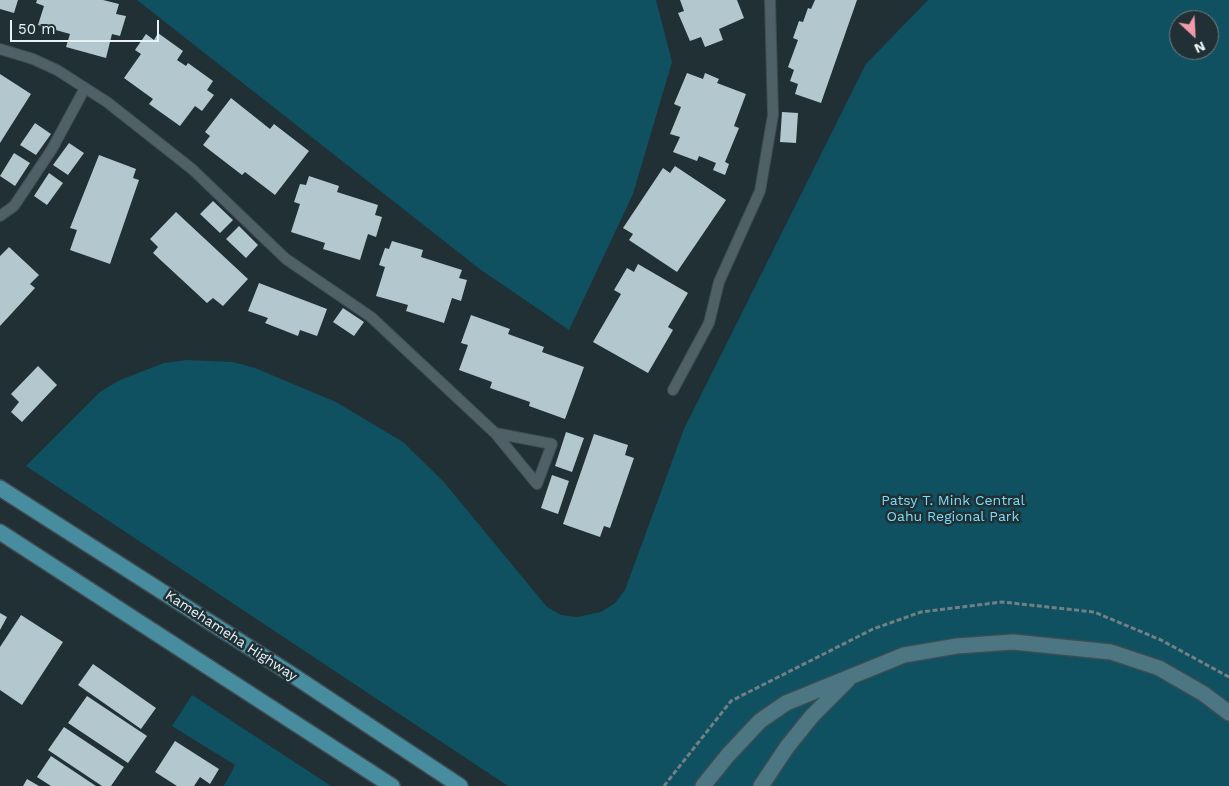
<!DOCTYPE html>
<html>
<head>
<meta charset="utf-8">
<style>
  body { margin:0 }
  #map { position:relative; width:1229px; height:786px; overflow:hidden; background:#203035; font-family:"Work Sans",sans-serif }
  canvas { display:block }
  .north { position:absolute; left:1169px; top:10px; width:50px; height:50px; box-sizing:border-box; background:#203035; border:1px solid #707e82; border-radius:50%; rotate:155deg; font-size:14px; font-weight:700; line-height:20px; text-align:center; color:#e7f2f5 }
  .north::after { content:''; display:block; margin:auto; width:18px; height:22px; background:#f39aaa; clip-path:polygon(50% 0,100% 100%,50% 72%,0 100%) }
  .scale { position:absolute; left:10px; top:20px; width:149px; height:22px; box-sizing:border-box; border:2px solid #e7f2f5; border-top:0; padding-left:6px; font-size:15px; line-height:18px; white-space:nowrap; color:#e7f2f5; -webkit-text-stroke:4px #203035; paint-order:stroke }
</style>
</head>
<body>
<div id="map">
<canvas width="1229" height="786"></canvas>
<div class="north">N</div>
<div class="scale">50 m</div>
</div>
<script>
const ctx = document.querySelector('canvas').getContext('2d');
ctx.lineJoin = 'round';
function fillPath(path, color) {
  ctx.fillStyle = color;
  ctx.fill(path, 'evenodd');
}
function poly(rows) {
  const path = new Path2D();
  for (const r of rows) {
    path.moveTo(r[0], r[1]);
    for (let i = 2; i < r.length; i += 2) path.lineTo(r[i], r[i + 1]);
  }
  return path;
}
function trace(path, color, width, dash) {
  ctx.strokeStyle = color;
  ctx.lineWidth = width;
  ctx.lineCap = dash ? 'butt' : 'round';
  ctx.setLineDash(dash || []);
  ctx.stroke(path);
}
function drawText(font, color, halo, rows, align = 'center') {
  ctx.font = font + ' "Work Sans",sans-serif';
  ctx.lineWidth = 5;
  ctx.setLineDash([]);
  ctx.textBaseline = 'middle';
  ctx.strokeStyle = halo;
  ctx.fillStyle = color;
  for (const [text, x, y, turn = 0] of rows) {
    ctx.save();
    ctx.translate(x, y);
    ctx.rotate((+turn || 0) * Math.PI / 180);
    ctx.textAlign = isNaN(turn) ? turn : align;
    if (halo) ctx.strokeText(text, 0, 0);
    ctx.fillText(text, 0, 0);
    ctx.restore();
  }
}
fillPath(poly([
  [137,0,656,0,672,62,633,194,569,330,481,270],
  [928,0,1229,0,1229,786,508,786,26,466,100,392,120,380,164,363,187,360,233,362,255,368,336,402,403,442,443,481,547,607,561,615,577,617,601,612,615,603,625,590,684,429,866,64],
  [1179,20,1209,20,1209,50,1179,50],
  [192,695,331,786,224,786,235,765,172,726]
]), '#0f5161');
fillPath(poly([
  [0,0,18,0,14,13,0,9],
  [37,0,103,0,119,4,116,14,126,16,120,36,112,34,106,58,66,47,70,34,38,25,44,6,36,3],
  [680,0,737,0,744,18,719,29,723,40,705,47,701,37,690,41,678,13,684,11],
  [815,0,857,0,821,103,795,94,798,84,790,81,794,70,788,67,798,40,793,38,799,21,803,22,808,8,811,9],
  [158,33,183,51,177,60,186,66,188,63,213,81,207,90,214,95,202,111,195,106,180,126,149,104,153,99,124,78,141,54,135,50,146,34,154,40],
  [687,73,703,79,705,73,719,79,717,83,746,94,734,126,739,128,725,162,729,164,725,175,713,170,716,163,699,156,697,161,673,152,680,137,670,134,681,107,674,104],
  [0,74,31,94,0,143],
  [231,98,270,129,274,124,309,151,275,195,245,172,242,175,203,145,210,136,205,132],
  [782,112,798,113,796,143,780,142],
  [35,123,51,134,36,155,20,145],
  [69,143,84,153,68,175,53,165],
  [14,153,30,163,15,186,0,176],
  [99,155,136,169,133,178,139,180,110,264,70,250,77,230,70,228],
  [675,166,726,200,677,272,629,240,633,234,623,228,663,168,670,173],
  [49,173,63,183,47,205,34,196],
  [309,176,339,186,337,192,378,205,375,215,382,217,376,237,368,234,360,260,323,249,325,243,291,232,300,204,294,202,300,184,306,185],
  [213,201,233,220,220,233,200,214],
  [176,212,248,279,223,306,213,298,207,303,153,253,158,247,150,239],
  [239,226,258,245,246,258,226,239],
  [392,241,423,250,421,257,462,270,459,278,467,280,461,301,452,298,444,323,406,311,408,305,376,296,385,267,379,265,385,248,389,249],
  [9,247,39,275,30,284,35,288,0,326,0,256],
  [638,264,688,293,668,327,673,330,648,373,593,342,621,294,614,290,627,268,634,272],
  [259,283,327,309,317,336,300,330,298,336,265,323,268,318,248,311],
  [343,308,364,322,354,336,333,322],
  [471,315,510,329,508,334,544,347,542,352,584,367,565,419,529,406,530,402,490,388,492,382,459,370,468,345,461,343],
  [38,366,57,385,22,422,11,412,19,402,11,394],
  [566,432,584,438,572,472,555,466],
  [594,434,628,445,625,455,634,458,610,528,604,526,600,537,563,524],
  [552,475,569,481,558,514,541,508],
  [0,613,7,617,0,630],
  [21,615,63,642,22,705,0,690,0,647],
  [93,664,156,708,141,729,78,685],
  [87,696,147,736,128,763,68,723],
  [64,727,124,767,111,786,102,786,48,750],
  [175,741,219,769,210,784,200,777,194,786,177,786,155,772],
  [51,756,96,786,51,786,37,777],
  [27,779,39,786,23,786]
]), '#b3c7ce');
const lane = poly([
  [0,49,33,59,57,70,107,102,192,169,286,259,371,317,495,433,537,484,552,444,495,433],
  [0,216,14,206,52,149,85,88],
  [673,390,709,323,719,282,760,191,773,115,770,0]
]);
const secondary = poly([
  [703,786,728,755,760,721,786,703,904,655,957,646,1013,642,1111,652,1159,668,1204,694,1229,713],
  [761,786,787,747,812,716,848,680]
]);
const primary = poly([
  [0,488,291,674,460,786],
  [0,532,392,786]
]);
trace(lane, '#3e4c51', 12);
trace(secondary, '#3e4c51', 18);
trace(primary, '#3e4c51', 18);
trace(poly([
  [664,786,731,701,873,629,921,612,1002,602,1094,612,1161,640,1229,677]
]), '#728084', 3, [5, 2.5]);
trace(lane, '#4f6066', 10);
trace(secondary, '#4b7682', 15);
trace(primary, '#478c9f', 15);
drawText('14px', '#7fdbf5', '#203035', [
  ["Patsy T. Mink Central",953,501],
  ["Oahu Regional Park",953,517]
]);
drawText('14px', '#e7f2f5', '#203035', [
  ["Kamehameha Highway",231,636,33]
]);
</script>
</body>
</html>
